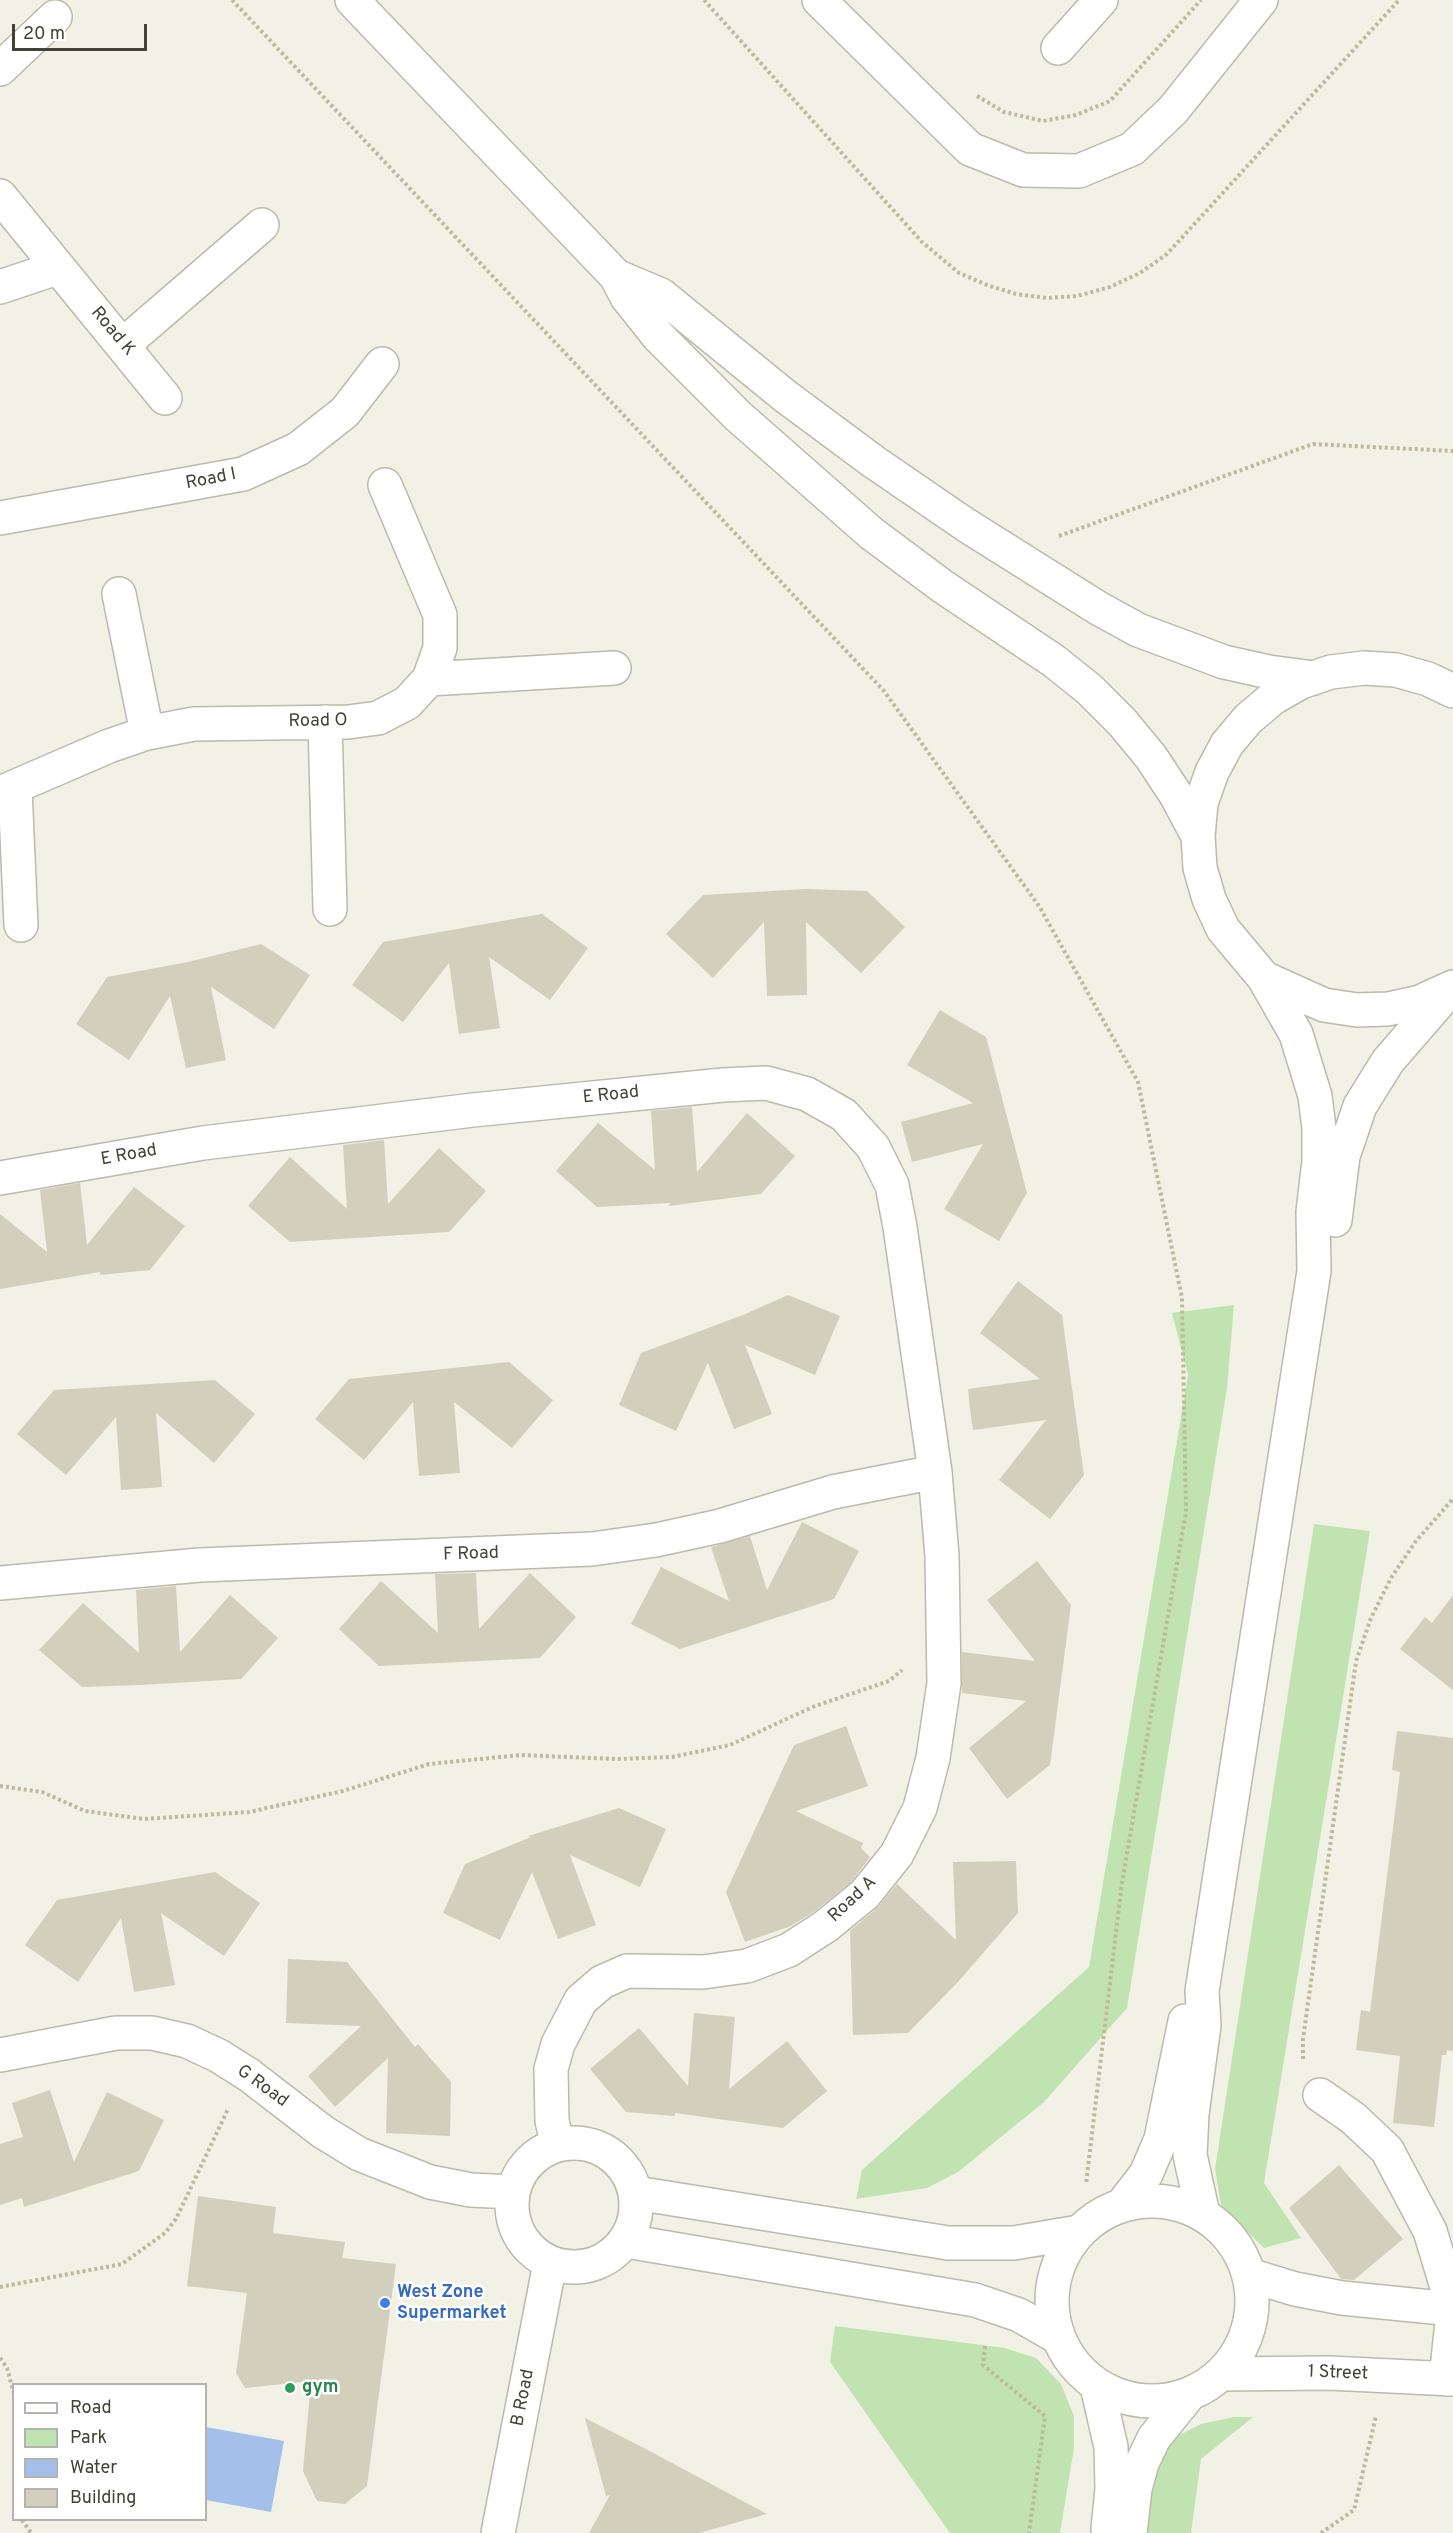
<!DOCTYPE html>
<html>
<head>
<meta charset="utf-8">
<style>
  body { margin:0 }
  #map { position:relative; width:1453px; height:2533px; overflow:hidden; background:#f2f1e6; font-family:Overpass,sans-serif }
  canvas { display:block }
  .legend { position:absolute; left:12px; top:2383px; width:195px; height:138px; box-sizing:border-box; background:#fff; border:2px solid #b4b3af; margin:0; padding:8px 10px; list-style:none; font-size:18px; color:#444136 }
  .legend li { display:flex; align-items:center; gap:12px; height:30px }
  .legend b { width:30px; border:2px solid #b4b3af }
  .scale { position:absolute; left:12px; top:24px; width:135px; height:27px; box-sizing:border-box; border:3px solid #444136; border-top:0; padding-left:8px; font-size:18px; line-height:21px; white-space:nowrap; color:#444136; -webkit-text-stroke:4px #fff; paint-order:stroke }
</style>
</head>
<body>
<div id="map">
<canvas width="1453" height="2533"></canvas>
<ul class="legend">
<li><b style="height:8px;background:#fff"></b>Road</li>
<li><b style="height:16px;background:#c1e3b1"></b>Park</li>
<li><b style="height:16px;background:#a5bfeb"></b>Water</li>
<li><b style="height:16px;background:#d2cfbc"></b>Building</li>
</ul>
<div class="scale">20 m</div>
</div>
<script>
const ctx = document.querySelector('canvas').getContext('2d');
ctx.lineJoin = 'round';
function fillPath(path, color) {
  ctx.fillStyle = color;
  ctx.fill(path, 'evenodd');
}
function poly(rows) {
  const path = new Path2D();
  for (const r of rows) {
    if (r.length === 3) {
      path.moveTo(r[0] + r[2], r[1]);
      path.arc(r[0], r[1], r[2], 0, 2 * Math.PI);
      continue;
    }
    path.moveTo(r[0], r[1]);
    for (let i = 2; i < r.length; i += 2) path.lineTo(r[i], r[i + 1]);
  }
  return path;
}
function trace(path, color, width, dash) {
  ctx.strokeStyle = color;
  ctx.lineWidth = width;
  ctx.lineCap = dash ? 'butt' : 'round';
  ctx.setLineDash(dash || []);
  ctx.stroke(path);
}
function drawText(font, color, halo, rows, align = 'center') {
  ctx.font = font + ' Overpass,sans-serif';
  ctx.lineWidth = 5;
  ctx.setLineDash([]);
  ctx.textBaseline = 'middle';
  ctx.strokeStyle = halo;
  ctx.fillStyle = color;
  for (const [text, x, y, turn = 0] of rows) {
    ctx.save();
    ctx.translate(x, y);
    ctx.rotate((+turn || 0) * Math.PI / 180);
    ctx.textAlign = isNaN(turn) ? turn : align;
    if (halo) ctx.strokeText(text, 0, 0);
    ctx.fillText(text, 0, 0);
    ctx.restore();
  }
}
fillPath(poly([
  [1234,1305,1227,1388,1127,2008,1044,2102,958,2172,927,2188,856,2199,862,2170,1089,1967,1188,1375,1172,1313],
  [1314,1524,1370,1531,1264,2183,1301,2238,1264,2248,1221,2206,1215,2169],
  [835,2326,1005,2348,1036,2358,1061,2384,1074,2416,1074,2448,1060,2533,950,2533,830,2362],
  [1234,2417,1253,2417,1201,2459,1191,2533,1132,2533,1166,2442,1201,2424]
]), '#c1e3b1');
fillPath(poly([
  [206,2427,284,2441,271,2512,206,2500]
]), '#a5bfeb');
fillPath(poly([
  [806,889,867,891,905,927,861,973,806,922,807,995,767,996,764,922,713,978,666,934,703,895],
  [542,914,588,948,550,1000,489,957,500,1028,459,1034,449,963,403,1022,352,985,383,942],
  [261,944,310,975,274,1029,211,987,226,1060,186,1068,170,996,129,1060,76,1024,107,977,188,962],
  [940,1010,986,1037,1027,1193,999,1241,944,1209,983,1144,912,1162,901,1122,973,1103,907,1065],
  [692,1107,697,1172,747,1113,795,1156,761,1194,668,1206,671,1203,597,1207,556,1171,598,1123,655,1170,651,1111],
  [384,1140,388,1204,439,1148,486,1191,449,1232,339,1239,290,1242,248,1206,290,1157,347,1209,343,1145],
  [80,1183,87,1245,134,1187,185,1226,150,1270,100,1275,100,1272,0,1289,0,1214,47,1252,40,1190],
  [1018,1281,1062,1315,1077,1425,1084,1475,1050,1519,999,1480,1046,1420,973,1430,970,1409,968,1389,1040,1379,980,1333],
  [788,1295,840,1316,815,1375,745,1345,772,1414,734,1429,708,1363,676,1431,619,1405,641,1353,743,1315],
  [509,1362,553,1400,512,1448,454,1402,460,1473,419,1476,413,1402,364,1460,315,1419,349,1379],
  [215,1380,255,1414,214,1463,156,1413,162,1487,121,1490,116,1417,66,1475,17,1434,54,1390],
  [802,1522,859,1551,834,1599,680,1649,631,1624,661,1567,729,1601,711,1547,750,1536,767,1590],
  [1037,1561,1071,1605,1050,1765,1007,1799,969,1748,1026,1701,962,1693,962,1652,1035,1661,987,1600],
  [476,1573,479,1629,530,1573,576,1617,540,1658,379,1666,339,1629,381,1581,438,1633,435,1574],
  [176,1586,180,1652,230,1595,278,1638,241,1679,141,1685,82,1687,39,1650,83,1603,139,1653,136,1590],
  [1453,1595,1453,1690,1400,1649,1425,1617,1432,1623],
  [846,1726,868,1786,796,1811,863,1843,861,1848,870,1857,852,1881,815,1911,791,1926,745,1942,726,1892,794,1745],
  [1397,1731,1453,1738,1453,2051,1447,2050,1446,2055,1442,2055,1434,2127,1393,2123,1400,2056,1356,2050,1361,2010,1370,2012,1400,1772,1392,1770],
  [619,1808,666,1829,640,1887,570,1855,596,1925,558,1939,532,1872,500,1940,443,1913,465,1864,531,1837,528,1836],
  [1016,1861,1018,1913,957,1983,908,2033,853,2035,850,1931,877,1908,897,1884,956,1940,953,1862],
  [215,1872,260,1903,224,1956,161,1913,175,1985,134,1992,121,1918,78,1982,25,1945,57,1900],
  [288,1959,347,1962,415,2047,418,2044,451,2082,450,2136,386,2133,388,2058,335,2107,308,2076,361,2026,286,2023],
  [694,2013,735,2017,729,2089,787,2041,827,2091,783,2128,675,2113,675,2116,626,2112,590,2069,639,2028,688,2086],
  [50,2090,74,2162,107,2092,164,2120,139,2171,24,2207,22,2198,0,2205,0,2144,23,2137,12,2103],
  [1339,2165,1403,2239,1354,2280,1341,2279,1289,2208],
  [198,2196,276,2207,273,2233,345,2242,342,2258,396,2264,367,2486,345,2504,317,2501,303,2471,311,2381,245,2388,236,2373,247,2293,187,2286],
  [585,2418,646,2449,767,2514,699,2533,589,2533,610,2495,606,2496]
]), '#d2cfbc');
const minor = poly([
  [352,0,616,276,627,297,658,336,738,416,871,533,942,586,1054,661,1089,689,1122,722,1151,757,1176,795,1198,836],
  [819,0,970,149,1023,170,1079,171,1132,149,1173,110,1261,0],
  [1058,48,1101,0],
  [0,69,55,17],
  [0,196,165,398],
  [616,276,661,295,785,396,874,462,966,525,1098,608,1138,630,1224,662,1269,672,1314,678],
  [0,287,57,268],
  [123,345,262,225],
  [0,518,243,474,298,449,345,412,382,364],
  [119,594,147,733],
  [429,679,614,668],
  [1453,691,1428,679,1396,670,1364,668,1331,672,1301,682,1273,698,1248,719,1227,744,1212,772,1201,803,1198,836,1200,868,1209,899,1223,929,1264,978,1324,1005,1357,1010,1388,1009,1420,1002,1453,987],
  [325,722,330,909],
  [15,789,21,925],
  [0,793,109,746,147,733,194,724,348,722,378,718,407,703,429,679,440,648,440,615,385,485],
  [0,1178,203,1143,473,1110,723,1085,766,1083,807,1094,844,1115,873,1147,892,1185,900,1227,935,1472,942,1556,944,1683,933,1758,920,1808,897,1854,865,1894,826,1926,789,1950,747,1966,703,1972,627,1971,602,1982,581,2000,558,2044,551,2069,552,2121,558,2145],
  [1335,1220,1343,1156,1360,1106,1388,1061,1447,993],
  [0,1583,200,1565,592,1549,656,1540,720,1526,833,1492,935,1472],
  [0,2055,116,2033,152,2033,187,2041,219,2056,249,2075,323,2132,359,2154,430,2182,471,2190,513,2192],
  [1320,2095,1353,2118,1387,2150,1430,2231,1453,2307],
  [574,2205,62],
  [636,2193,948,2243,1014,2243,1079,2232],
  [1152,2301,100],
  [1122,2205,1146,2174,1161,2139,1185,2021],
  [1203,2214,1190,2155,1192,2114,1204,2025,1202,1991,1314,1271,1313,1212,1319,1161,1319,1128,1315,1096,1296,1034,1264,978],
  [626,2241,975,2300,1019,2315,1059,2338],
  [1249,2275,1295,2289,1342,2298,1453,2309],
  [1222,2374,1329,2373,1453,2379],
  [1446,2379,1453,2312],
  [1097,2386,1111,2447,1112,2489,1108,2529],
  [498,2533,550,2263],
  [1130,2533,1135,2489,1142,2463,1154,2438,1188,2396]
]);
trace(minor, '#bcbaa9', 36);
trace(poly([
  [232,0,884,691,1039,906,1138,1082,1182,1298,1186,1512,1122,1882,1086,2184],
  [704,0,922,242,959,273,987,285,1016,294,1047,298,1077,296,1110,287,1140,273,1167,254,1399,0],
  [977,96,1004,112,1043,121,1076,115,1110,101,1201,0],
  [1059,536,1313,444,1453,451],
  [0,1786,42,1792,85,1811,144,1819,249,1812,343,1791,429,1764,521,1755,617,1759,672,1757,730,1745,815,1706,889,1681,902,1670],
  [1303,2059,1303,2039,1356,1661,1371,1618,1391,1578,1416,1541,1453,1499],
  [0,2287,122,2264,165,2233,176,2219,228,2109],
  [985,2346,983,2365,1045,2416,1029,2533],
  [0,2358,7,2368,14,2394],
  [14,2427,14,2506],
  [22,2520,31,2533],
  [1321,2533,1354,2510,1376,2416]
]), '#bdb99b', 4, [3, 3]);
trace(minor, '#fff', 33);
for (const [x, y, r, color] of [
  [385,2303,6,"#3f7fe0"],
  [290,2388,6,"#2e9e5b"]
]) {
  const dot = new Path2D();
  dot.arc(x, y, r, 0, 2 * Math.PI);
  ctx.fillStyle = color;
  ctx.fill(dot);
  trace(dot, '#fff', 2);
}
drawText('18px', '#444136', '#fff', [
  ["Road K",112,332,50],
  ["Road I",211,480,-11],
  ["Road O",318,722,-1],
  ["E Road",611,1096,-6],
  ["E Road",129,1156,-10],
  ["F Road",471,1555,-2],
  ["Road A",853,1900,-43],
  ["G Road",262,2087,36],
  ["1 Street",1338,2374,2],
  ["B Road",524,2398,-79]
]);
drawText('bold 18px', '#366cbe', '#fff', [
  ["West Zone",397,2293],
  ["Supermarket",397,2314]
], 'left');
drawText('bold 18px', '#27864d', '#fff', [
  ["gym",302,2388]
], 'left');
</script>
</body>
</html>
